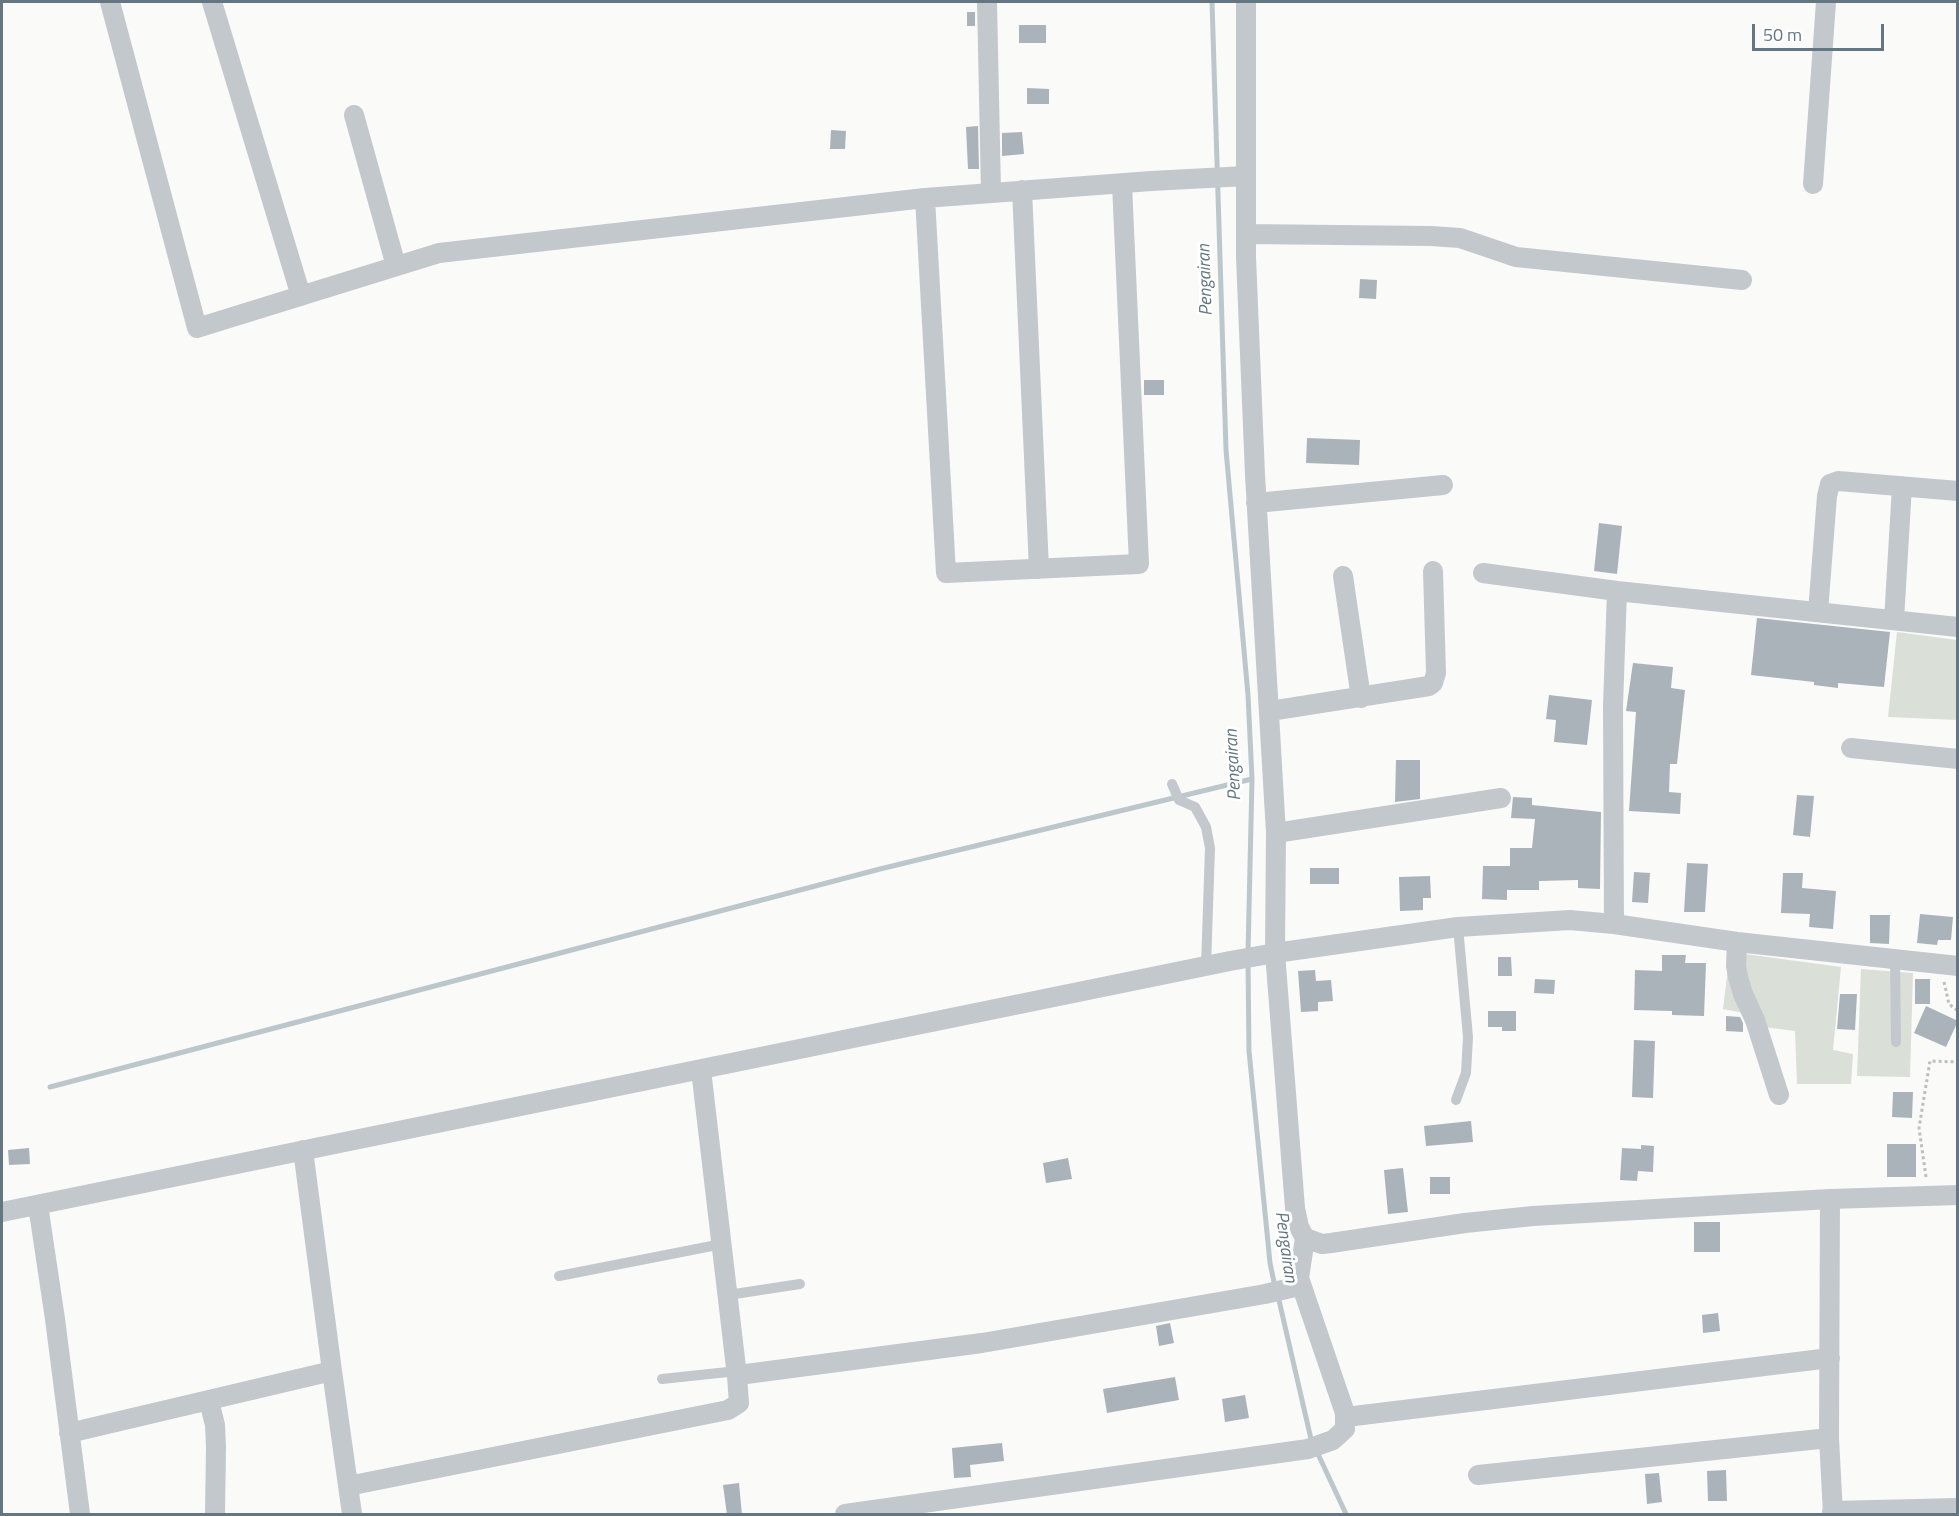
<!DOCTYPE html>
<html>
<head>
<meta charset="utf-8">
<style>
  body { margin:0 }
  #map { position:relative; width:1959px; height:1516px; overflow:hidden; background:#fafaf8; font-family:"Titillium Web",sans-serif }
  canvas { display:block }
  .frame { position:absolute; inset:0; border:3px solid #657683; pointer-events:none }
  .scale { position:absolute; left:1752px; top:24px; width:132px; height:27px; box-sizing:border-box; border:3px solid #657683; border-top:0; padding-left:8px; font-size:18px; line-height:21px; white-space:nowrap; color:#657683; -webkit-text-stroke:4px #fff; paint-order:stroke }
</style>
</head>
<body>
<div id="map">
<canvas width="1959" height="1516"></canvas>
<div class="frame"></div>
<div class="scale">50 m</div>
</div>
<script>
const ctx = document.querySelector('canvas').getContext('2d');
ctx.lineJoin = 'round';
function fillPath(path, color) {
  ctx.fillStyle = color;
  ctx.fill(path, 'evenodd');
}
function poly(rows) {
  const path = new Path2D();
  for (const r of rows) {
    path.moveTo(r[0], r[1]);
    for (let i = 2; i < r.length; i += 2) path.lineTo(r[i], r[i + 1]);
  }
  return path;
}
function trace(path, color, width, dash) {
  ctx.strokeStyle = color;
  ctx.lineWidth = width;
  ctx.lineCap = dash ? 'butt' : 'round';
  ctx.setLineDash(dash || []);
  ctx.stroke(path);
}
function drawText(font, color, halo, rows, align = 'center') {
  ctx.font = font + ' "Titillium Web",sans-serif';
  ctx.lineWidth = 6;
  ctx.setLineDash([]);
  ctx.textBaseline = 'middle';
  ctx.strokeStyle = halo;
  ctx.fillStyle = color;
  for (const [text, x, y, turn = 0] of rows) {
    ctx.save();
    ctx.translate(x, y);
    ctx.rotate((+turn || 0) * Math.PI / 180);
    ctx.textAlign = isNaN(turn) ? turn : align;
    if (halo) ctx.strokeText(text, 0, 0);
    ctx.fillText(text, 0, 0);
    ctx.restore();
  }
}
fillPath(poly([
  [1897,632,1957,640,1957,720,1888,717],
  [1730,952,1841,967,1833,1050,1853,1054,1851,1084,1797,1084,1795,1031,1749,1025,1744,1013,1723,1009],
  [1861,969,1913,973,1910,1077,1857,1076]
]), '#dadfd7');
trace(poly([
  [1212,2,1226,450,1248,695,1252,779,1248,953],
  [1248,962,1249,1051,1270,1263,1275,1287],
  [50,1087,880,869,1252,779],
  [1278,1296,1311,1439,1346,1514]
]), '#bbc7cb', 5);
fillPath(poly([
  [967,12,975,12,975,26,967,26],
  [1019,25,1046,25,1046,43,1019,43],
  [1027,88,1049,89,1049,104,1027,104],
  [978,126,979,169,968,169,966,127],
  [831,130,846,131,845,149,830,149],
  [1022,132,1024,154,1002,156,1002,133],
  [1360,279,1377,280,1376,299,1359,298],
  [1144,380,1164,380,1164,395,1144,395],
  [1307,438,1360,440,1359,465,1306,463],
  [1599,523,1622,526,1617,574,1594,571],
  [1757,618,1890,632,1884,687,1838,683,1838,688,1814,685,1814,682,1751,675],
  [1633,663,1673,667,1671,688,1685,690,1677,764,1670,764,1669,792,1681,793,1680,814,1629,811,1636,712,1626,711],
  [1549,695,1592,700,1587,745,1554,742,1556,720,1546,719],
  [1396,760,1420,760,1420,799,1395,802],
  [1797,795,1814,796,1810,837,1793,835],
  [1513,797,1532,798,1532,805,1601,812,1600,889,1578,888,1578,880,1539,881,1539,890,1507,890,1507,900,1482,899,1483,866,1510,866,1510,848,1532,848,1535,819,1511,818],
  [1687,863,1708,864,1705,912,1684,912],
  [1310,868,1339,868,1339,884,1310,884],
  [1634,872,1650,873,1648,903,1632,902],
  [1783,873,1803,873,1802,888,1836,891,1833,929,1809,927,1810,914,1781,913],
  [1430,876,1431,898,1423,898,1423,910,1400,911,1399,877],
  [1920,914,1953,917,1951,940,1938,940,1937,945,1917,943],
  [1870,915,1890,915,1889,944,1870,943],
  [1662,955,1686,955,1685,963,1706,963,1704,1016,1672,1015,1672,1011,1634,1010,1635,970,1662,971],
  [1498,957,1511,957,1512,976,1498,976],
  [1315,970,1316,981,1331,980,1333,1001,1318,1002,1318,1011,1301,1012,1298,971],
  [1535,979,1555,980,1554,994,1534,993],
  [1915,979,1930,979,1930,1004,1915,1004],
  [1840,994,1857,994,1855,1030,1837,1029],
  [1926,1006,1958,1021,1946,1047,1914,1033],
  [1488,1011,1516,1011,1516,1031,1502,1031,1502,1027,1488,1027],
  [1726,1016,1740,1017,1743,1023,1743,1032,1726,1031],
  [1634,1040,1655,1041,1653,1098,1632,1097],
  [1893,1092,1913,1092,1912,1118,1892,1117],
  [1471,1121,1473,1142,1426,1146,1424,1126],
  [1887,1144,1916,1144,1916,1177,1887,1177],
  [1641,1145,1654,1146,1653,1172,1638,1171,1637,1181,1620,1180,1622,1148,1641,1149],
  [29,1148,30,1164,9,1165,8,1150],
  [1068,1158,1072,1179,1046,1183,1043,1163],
  [1403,1168,1408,1212,1388,1214,1384,1170],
  [1430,1177,1450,1177,1450,1194,1430,1194],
  [1694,1222,1720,1222,1720,1252,1694,1252],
  [1718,1313,1720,1331,1703,1333,1702,1315],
  [1170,1323,1174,1343,1159,1346,1156,1326],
  [1175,1377,1179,1400,1107,1413,1103,1389],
  [1245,1395,1249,1418,1225,1422,1222,1399],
  [1002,1443,1004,1461,970,1465,971,1477,954,1478,952,1448],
  [1726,1470,1727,1501,1708,1501,1707,1471],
  [1659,1473,1662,1502,1647,1504,1645,1474],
  [739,1483,742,1515,727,1515,723,1485]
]), '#aab3b9');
trace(poly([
  [1944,982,1949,1004,1958,1011],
  [1926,1177,1919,1128,1930,1061,1958,1062]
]), '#bbbfc2', 3, [3, 3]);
trace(poly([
  [1172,784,1179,800,1195,807,1206,827,1210,848,1206,966],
  [1895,960,1896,1042],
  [1456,1100,1466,1073,1468,1037,1458,927],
  [559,1276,722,1244],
  [728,1295,800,1284],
  [662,1379,728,1372,736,1369]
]), '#c3c8cc', 10);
trace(poly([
  [110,2,197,328,439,253,925,198,1151,181,1246,176],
  [212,2,301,296],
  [987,2,991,192],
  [1246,2,1246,257,1255,475,1276,833,1275,953,1295,1208,1299,1227,1305,1238,1322,1244,1331,1243,1465,1223,1533,1216,1830,1199,1958,1195],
  [354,115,396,266],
  [1813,184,1826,2],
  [1022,190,1039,569],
  [925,198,946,573,1139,564,1122,184],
  [1246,234,1431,236,1460,238,1516,257,1742,280],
  [1256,503,1443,485],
  [1483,573,1617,591,1958,627],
  [1343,576,1361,698],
  [1818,612,1827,496,1830,484,1838,481,1958,491],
  [1894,620,1902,486],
  [1270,711,1429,686,1433,683,1436,673,1433,571],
  [1851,748,1958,759],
  [1276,833,1501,798],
  [1614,924,1613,706,1617,591],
  [1737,942,1736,966,1738,977,1743,994,1755,1020,1779,1095],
  [701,1070,737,1376],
  [1830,1199,1829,1438,1833,1514],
  [38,1205,55,1319,80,1514],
  [2,1212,1230,961,1275,953,1458,927,1570,920,1614,924,1737,942,1958,966],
  [332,1371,352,1514],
  [209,1401,215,1425,216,1447,215,1514],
  [1346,1417,1830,1358],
  [69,1433,332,1371,303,1150],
  [1478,1475,1829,1438],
  [348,1486,728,1410,739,1403,737,1376,746,1374,982,1343,1265,1294,1295,1287,1299,1278,1305,1238],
  [1832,1511,1958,1508],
  [845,1514,1308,1449,1333,1440,1345,1429,1345,1413,1299,1278]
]), '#c3c8cc', 20);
drawText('italic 18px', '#60757c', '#fff', [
  ["Pengairan",1206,280,-92],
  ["Pengairan",1234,765,-93],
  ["Pengairan",1285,1247,82]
]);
</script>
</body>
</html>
